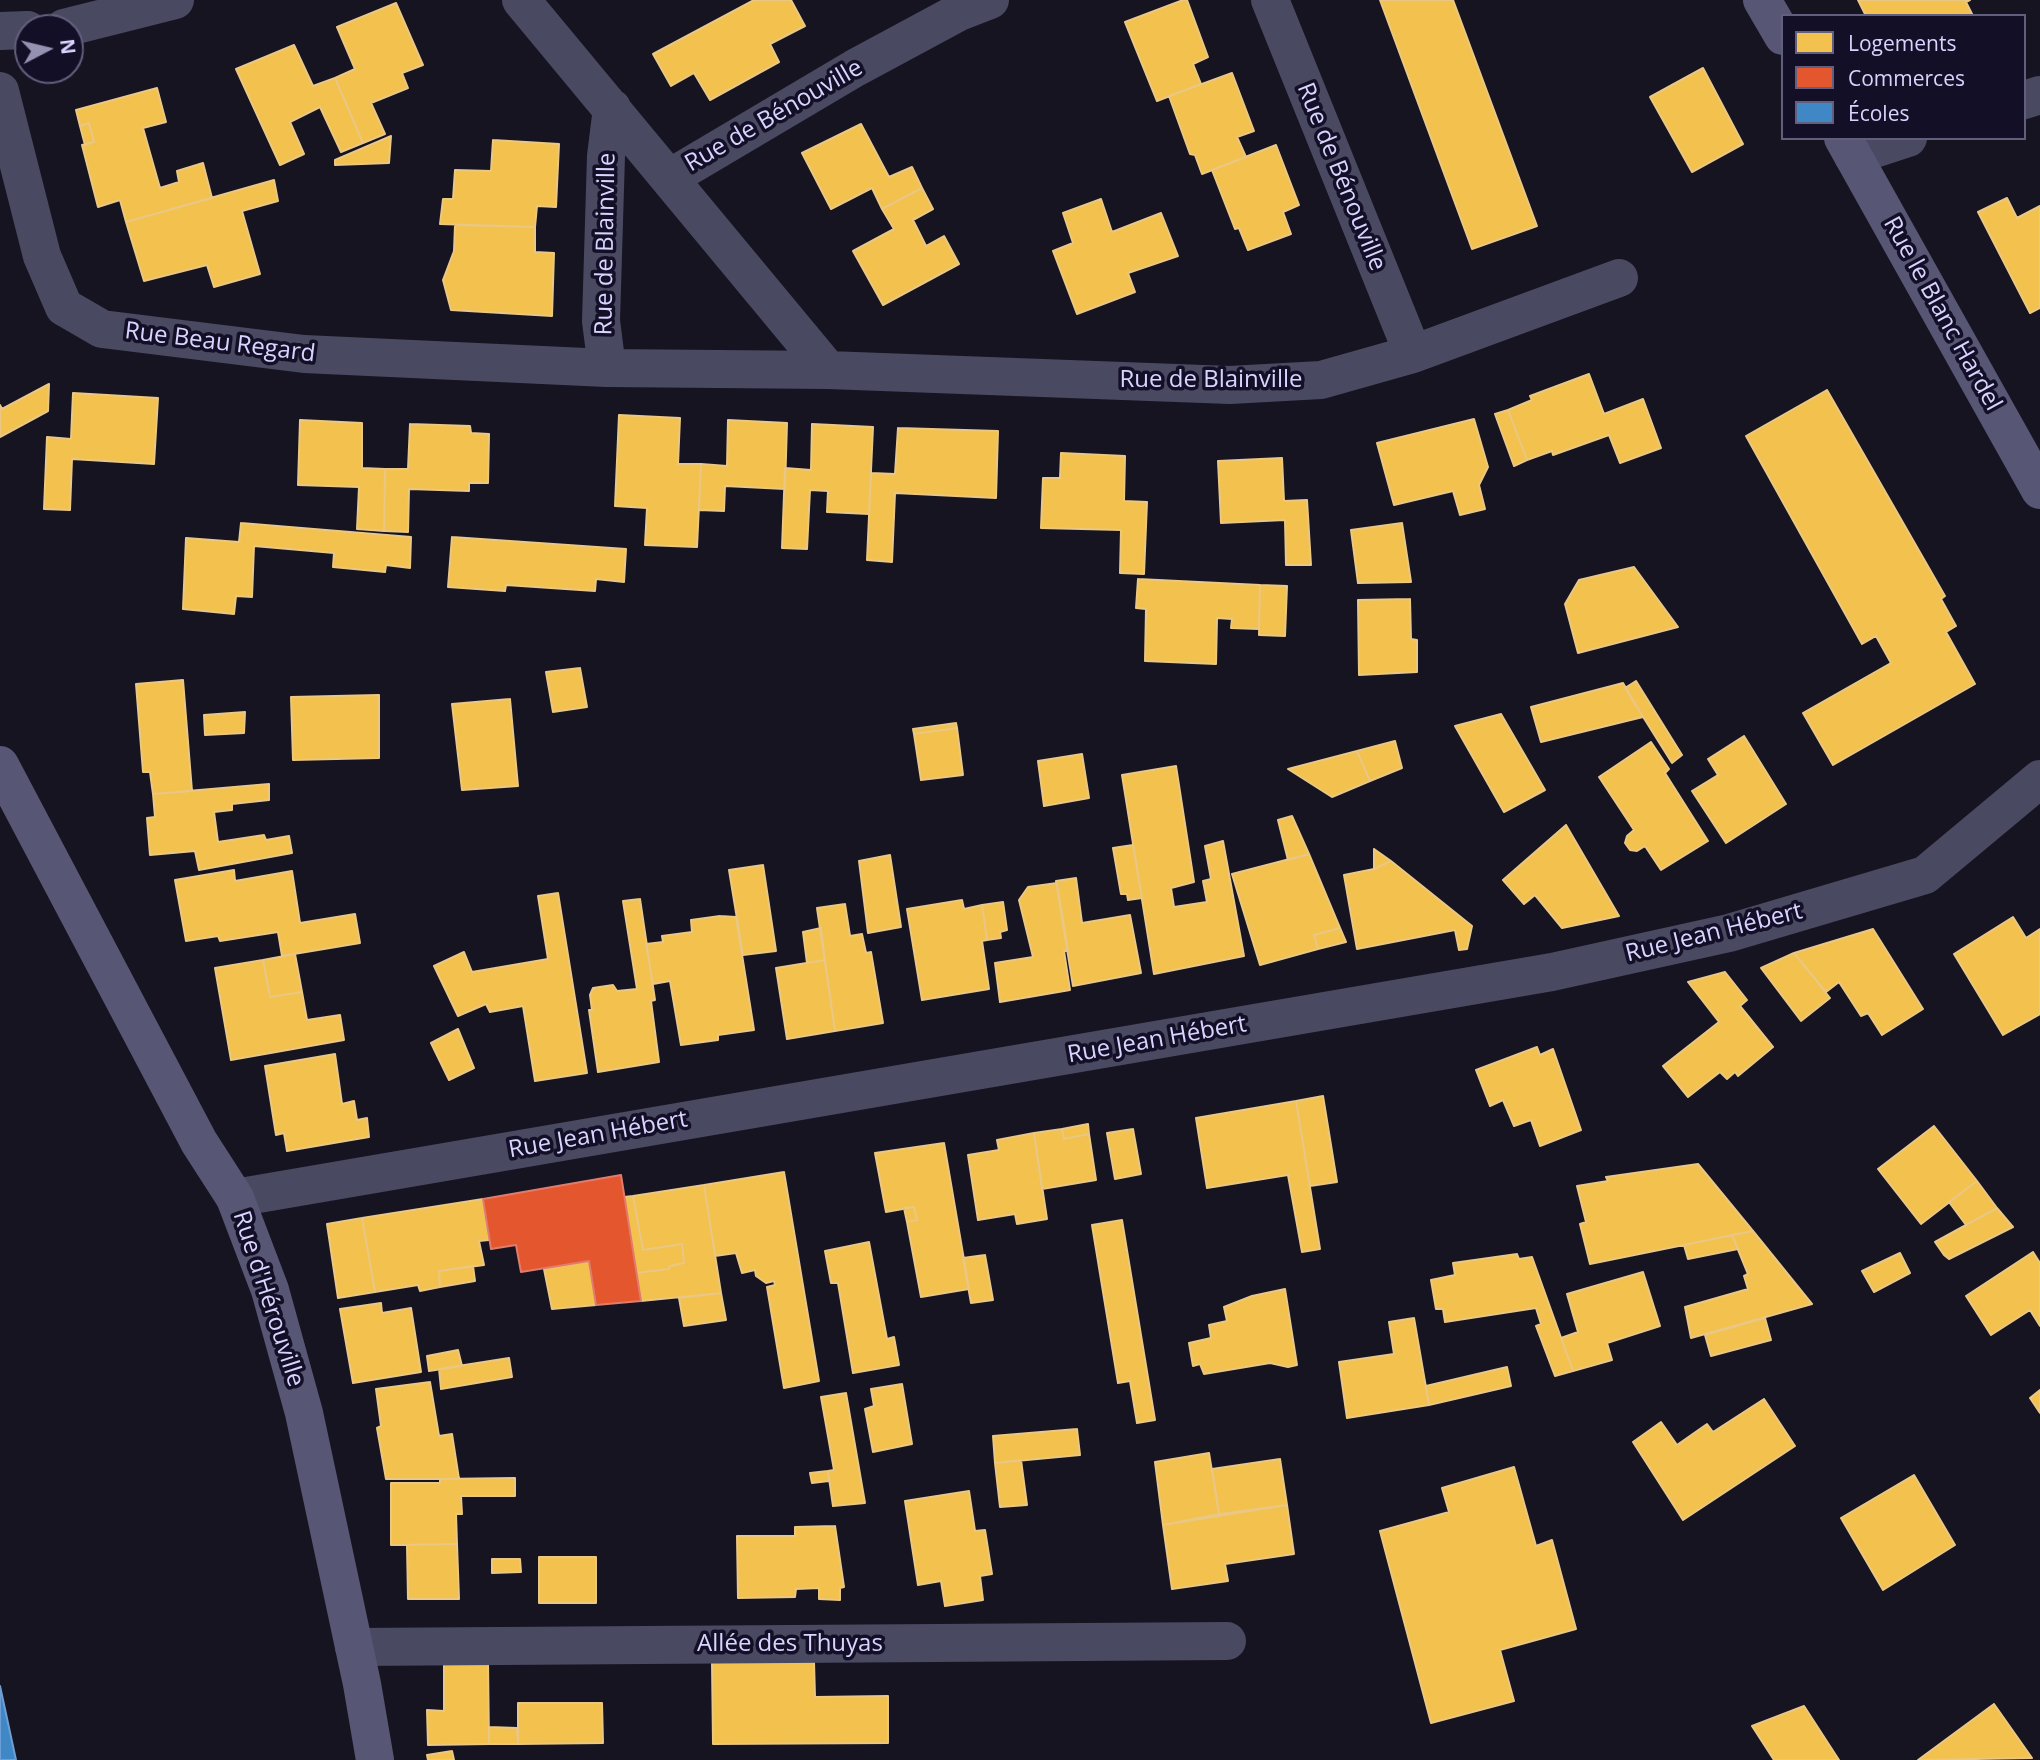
<!DOCTYPE html>
<html>
<head>
<meta charset="utf-8">
<style>
  body { margin:0 }
  #map { position:relative; width:2040px; height:1760px; overflow:hidden; background:#161421; font-family:"Open Sans",sans-serif }
  canvas { display:block }
  .legend { position:absolute; left:1781px; top:14px; width:245px; height:126px; box-sizing:border-box; background:#130f26; border:2px solid #625e7d; margin:0; padding:9px 12px; list-style:none; font-size:21px; color:#d9d4ff }
  .legend li { display:flex; align-items:center; gap:14px; height:35px }
  .legend b { width:35px; border:2px solid #625e7d }
  .north { position:absolute; left:14px; top:14px; width:70px; height:70px; box-sizing:border-box; background:#130f26; border:2px solid #625e7d; border-radius:50%; rotate:83deg; font-size:19px; font-weight:700; line-height:28px; text-align:center; color:#d9d4ff }
  .north::after { content:''; display:block; margin:auto; width:24px; height:32px; background:#9591b1; clip-path:polygon(50% 0,100% 100%,50% 72%,0 100%) }
</style>
</head>
<body>
<div id="map">
<canvas width="2040" height="1760"></canvas>
<ul class="legend">
<li><b style="height:19px;background:#f2c14e"></b>Logements</li>
<li><b style="height:19px;background:#e4572e"></b>Commerces</li>
<li><b style="height:19px;background:#3f88c5"></b>Écoles</li>
</ul>
<div class="north">N</div>
</div>
<script>
const context = document.querySelector('canvas').getContext('2d');
context.lineJoin = 'round';
function fill(path, color) {
  context.fillStyle = color;
  context.fill(path, 'evenodd');
}
function toPath(rows) {
  const path = new Path2D();
  for (const r of rows) {
    path.moveTo(r[0], r[1]);
    for (let i = 2; i < r.length; i += 2) path.lineTo(r[i], r[i + 1]);
  }
  return path;
}
function trace(path, color, width, dash) {
  context.strokeStyle = color;
  context.lineWidth = width;
  context.lineCap = dash ? 'butt' : 'round';
  context.setLineDash(dash || []);
  context.stroke(path);
}
function label(font, color, halo, rows, align = 'center') {
  context.font = font + ' "Open Sans",sans-serif';
  context.lineWidth = 7;
  context.setLineDash([]);
  context.textBaseline = 'middle';
  context.strokeStyle = halo;
  context.fillStyle = color;
  for (const [text, x, y, turn = 0] of rows) {
    context.save();
    context.translate(x, y);
    context.rotate((+turn || 0) * Math.PI / 180);
    context.textAlign = isNaN(turn) ? turn : align;
    if (halo) context.strokeText(text, 0, 0);
    context.fillText(text, 0, 0);
    context.restore();
  }
}
const homes = toPath([
  [754,0,791,0,805,26,770,44,779,62,710,100,694,73,671,86,653,54,754,0],
  [1183,0,1187,0,1208,57,1193,64,1201,84,1157,101,1125,22,1183,0],
  [1380,0,1453,0,1537,226,1472,249,1380,0],
  [1858,0,1970,0,1966,2,1973,16,1866,16,1858,0],
  [396,3,423,65,402,73,408,88,371,103,385,134,363,143,335,78,355,69,337,27,396,3],
  [294,45,313,86,335,78,363,143,341,152,320,107,290,122,304,154,280,165,236,69,294,45],
  [1703,68,1743,144,1692,172,1650,97,1703,68],
  [1232,73,1254,131,1237,137,1246,157,1202,174,1195,155,1190,154,1169,96,1232,73],
  [157,88,166,122,143,128,160,188,179,182,177,171,203,163,212,198,126,222,120,200,98,207,82,145,94,142,89,123,80,126,76,110,157,88],
  [89,123,94,142,85,145,80,126,89,123],
  [861,124,889,177,912,167,922,188,882,209,872,188,831,209,802,153,861,124],
  [391,136,389,163,335,165,335,160,391,136],
  [493,140,559,144,556,207,537,206,535,227,440,224,443,199,453,199,455,170,491,171,493,140],
  [1276,145,1299,205,1283,212,1291,234,1248,250,1239,228,1235,229,1212,170,1276,145],
  [274,180,278,201,242,211,260,274,214,287,207,265,144,281,126,222,274,180],
  [922,188,933,209,913,220,926,246,944,236,959,264,883,305,853,251,894,229,882,209,922,188],
  [2007,198,2017,218,2040,206,2040,308,2030,313,1978,212,2007,198],
  [1101,199,1112,232,1161,213,1178,256,1128,273,1135,292,1077,314,1053,251,1073,243,1063,213,1101,199],
  [455,225,535,227,535,252,554,253,552,316,451,310,443,280,454,251,455,225],
  [1589,374,1604,414,1643,399,1661,448,1620,463,1609,435,1553,455,1552,451,1527,460,1508,410,1532,400,1530,396,1589,374],
  [49,384,48,411,0,437,0,405,2,409,49,384],
  [1827,390,1945,596,1941,599,1956,626,1946,632,1975,684,1833,765,1803,713,1891,663,1876,636,1862,644,1746,436,1827,390],
  [73,393,158,398,154,464,72,459,70,510,44,509,47,437,71,439,73,393],
  [1508,410,1527,460,1514,466,1495,414,1508,410],
  [619,415,680,418,678,464,701,464,697,547,645,545,647,508,615,506,619,415],
  [1474,419,1488,467,1479,485,1485,509,1460,515,1453,491,1394,505,1377,443,1474,419],
  [300,420,362,423,362,468,385,469,384,531,357,529,359,487,298,485,300,420],
  [728,420,787,423,785,489,725,486,724,511,699,510,701,464,727,466,728,420],
  [410,424,470,426,471,433,489,434,488,483,469,483,469,491,409,489,408,532,384,531,385,469,408,469,410,424],
  [812,424,873,427,869,514,827,512,828,491,810,490,807,549,782,548,785,468,811,470,812,424],
  [898,428,998,431,996,498,895,493,892,562,867,560,871,473,895,474,898,428],
  [1061,453,1125,456,1124,501,1147,502,1144,574,1120,573,1121,530,1041,528,1043,478,1060,478,1061,453],
  [1282,458,1284,501,1307,500,1311,565,1286,565,1285,520,1221,523,1218,461,1282,458],
  [241,523,411,537,410,568,386,565,385,572,333,567,334,553,254,546,252,597,236,596,234,614,183,609,186,538,239,542,241,523],
  [1402,523,1411,582,1358,583,1351,530,1402,523],
  [452,537,626,549,624,582,596,579,595,591,506,585,505,591,448,587,452,537],
  [1634,567,1678,627,1578,653,1565,604,1579,580,1634,567],
  [1138,579,1260,585,1259,629,1231,628,1232,619,1217,618,1216,664,1145,661,1146,609,1136,608,1138,579],
  [1260,585,1287,586,1285,636,1259,635,1260,585],
  [1410,599,1411,639,1417,640,1417,672,1359,675,1358,600,1410,599],
  [580,668,587,707,553,712,546,672,580,668],
  [183,680,192,791,153,794,150,772,143,772,136,684,183,680],
  [1636,681,1682,755,1672,763,1625,688,1636,681],
  [1623,683,1643,717,1541,742,1531,707,1623,683],
  [379,695,379,758,293,760,291,697,379,695],
  [510,699,518,786,462,790,452,704,510,699],
  [245,712,244,733,205,735,204,715,245,712],
  [1501,714,1545,790,1504,812,1455,726,1501,714],
  [956,723,957,728,914,734,913,729,956,723],
  [957,728,963,775,921,780,914,734,957,728],
  [1744,736,1786,804,1726,843,1692,791,1718,775,1708,759,1744,736],
  [1395,741,1402,768,1370,781,1357,751,1395,741],
  [1651,742,1669,769,1665,773,1708,841,1661,870,1645,846,1637,851,1630,850,1625,843,1627,836,1634,830,1599,777,1651,742],
  [1357,751,1370,781,1332,797,1288,769,1357,751],
  [1082,754,1089,798,1044,806,1038,761,1082,754],
  [1176,766,1194,882,1171,888,1174,907,1207,902,1203,881,1211,879,1205,846,1223,841,1244,956,1154,974,1122,775,1176,766],
  [269,784,269,800,232,804,232,810,214,812,218,842,264,835,266,840,289,836,292,853,199,870,195,851,150,855,147,818,155,817,153,794,269,784],
  [1292,816,1309,854,1288,860,1278,820,1292,816],
  [1566,825,1591,868,1619,916,1562,928,1535,895,1524,904,1503,880,1566,825],
  [1133,845,1142,898,1128,900,1127,894,1121,894,1113,848,1133,845],
  [1374,849,1391,861,1374,869,1374,849],
  [1309,854,1340,928,1314,935,1318,949,1260,965,1232,874,1309,854],
  [890,855,901,927,868,933,859,861,890,855],
  [1391,861,1472,926,1467,949,1459,950,1455,930,1357,949,1344,875,1374,869,1391,861],
  [763,865,776,951,743,955,729,870,763,865],
  [234,870,235,881,292,871,300,923,355,914,360,943,282,956,278,932,220,941,218,936,186,941,175,880,234,870],
  [1076,878,1082,923,1130,915,1141,973,1073,986,1056,881,1076,878],
  [1057,883,1068,951,1064,951,1070,990,1000,1002,995,963,1033,957,1019,900,1028,887,1057,883],
  [558,893,587,1073,535,1081,523,1006,490,1012,486,1004,458,1016,434,966,464,952,472,972,548,959,538,896,558,893],
  [640,899,655,1000,651,1001,659,1062,598,1072,589,1010,592,1010,590,995,593,988,613,985,617,991,637,989,623,901,640,899],
  [962,900,964,909,982,905,987,940,982,941,989,989,922,1000,907,909,962,900],
  [1003,902,1007,930,1000,932,1001,938,987,940,982,905,1003,902],
  [845,904,850,936,862,934,866,953,871,952,883,1023,835,1031,817,908,845,904],
  [720,916,736,917,754,1030,718,1035,718,1040,681,1045,670,981,653,984,646,944,663,942,662,936,692,932,691,920,720,916],
  [2013,917,2026,938,2040,929,2040,1014,2003,1035,1954,954,2013,917],
  [821,928,825,960,807,963,803,932,821,928],
  [1340,928,1346,942,1318,949,1314,935,1340,928],
  [1873,929,1923,1009,1882,1035,1868,1013,1861,1016,1839,982,1826,992,1794,953,1873,929],
  [1794,953,1830,998,1801,1021,1761,968,1794,953],
  [295,954,302,992,270,997,263,960,295,954],
  [263,960,270,997,302,992,307,1020,340,1015,344,1040,231,1060,215,968,263,960],
  [825,960,835,1031,787,1039,776,968,825,960],
  [1725,972,1747,1000,1740,1006,1773,1047,1738,1076,1735,1072,1727,1079,1720,1072,1688,1097,1663,1066,1719,1022,1688,982,1725,972],
  [458,1029,474,1068,449,1080,431,1043,458,1029],
  [1537,1047,1540,1055,1553,1049,1581,1130,1540,1146,1531,1120,1514,1126,1503,1100,1490,1106,1476,1070,1537,1047],
  [335,1054,342,1104,354,1101,357,1120,367,1118,369,1137,287,1151,284,1133,276,1135,265,1066,335,1054],
  [1323,1096,1337,1182,1310,1186,1296,1101,1323,1096],
  [1296,1101,1320,1249,1302,1252,1288,1175,1207,1188,1196,1118,1296,1101],
  [1088,1124,1089,1134,1064,1139,1062,1129,1088,1124],
  [1934,1126,1977,1181,1921,1224,1878,1169,1934,1126],
  [1062,1129,1064,1139,1089,1134,1096,1180,1042,1189,1034,1133,1062,1129],
  [1133,1129,1141,1174,1115,1179,1107,1133,1133,1129],
  [1034,1133,1047,1219,1017,1224,1015,1214,978,1220,968,1155,999,1150,997,1140,1034,1133],
  [944,1143,969,1289,921,1297,907,1222,917,1220,914,1207,886,1212,875,1153,944,1143],
  [1698,1164,1753,1231,1590,1264,1580,1224,1586,1222,1577,1186,1608,1181,1606,1177,1698,1164],
  [784,1172,819,1381,784,1388,767,1287,775,1285,774,1281,766,1283,756,1276,755,1270,742,1273,736,1253,715,1256,704,1185,784,1172],
  [1977,1181,1997,1208,1966,1225,1949,1202,1977,1181],
  [704,1185,721,1293,641,1301,636,1273,669,1269,670,1266,684,1263,682,1244,643,1250,633,1196,704,1185],
  [633,1196,643,1250,682,1244,684,1263,670,1266,669,1269,636,1273,624,1197,633,1196],
  [483,1199,489,1240,479,1241,484,1265,439,1271,440,1287,420,1291,418,1285,375,1292,362,1218,483,1199],
  [914,1207,917,1220,907,1222,904,1208,914,1207],
  [1997,1208,2013,1227,1949,1259,1944,1255,1935,1242,1997,1208],
  [362,1218,375,1292,338,1298,327,1224,362,1218],
  [1122,1220,1155,1420,1137,1423,1130,1381,1118,1383,1092,1225,1122,1220],
  [1753,1231,1812,1304,1691,1338,1685,1307,1748,1289,1744,1276,1748,1274,1732,1235,1753,1231],
  [1732,1235,1738,1249,1688,1259,1684,1245,1732,1235],
  [869,1242,887,1339,894,1337,899,1365,853,1373,838,1283,831,1283,825,1251,869,1242],
  [2033,1252,2040,1263,2040,1326,2030,1310,1991,1335,1966,1296,2033,1252],
  [1900,1253,1910,1273,1874,1292,1862,1271,1900,1253],
  [1517,1254,1519,1259,1532,1257,1573,1371,1555,1376,1536,1326,1541,1324,1536,1308,1445,1322,1443,1309,1436,1309,1431,1280,1455,1275,1453,1263,1517,1254],
  [985,1255,993,1300,971,1303,963,1258,985,1255],
  [589,1261,596,1305,552,1309,544,1269,589,1261],
  [473,1266,475,1281,440,1287,439,1271,473,1266],
  [1643,1272,1660,1326,1607,1343,1612,1360,1573,1371,1561,1338,1578,1332,1567,1294,1643,1272],
  [1285,1289,1297,1365,1288,1367,1270,1363,1204,1374,1200,1364,1193,1366,1189,1343,1211,1338,1209,1325,1227,1321,1224,1307,1252,1296,1285,1289],
  [721,1293,726,1320,684,1326,679,1298,721,1293],
  [381,1303,382,1313,411,1308,421,1372,353,1383,340,1309,381,1303],
  [1414,1318,1429,1405,1347,1418,1339,1362,1394,1354,1389,1322,1414,1318],
  [1765,1318,1771,1340,1711,1356,1705,1335,1765,1318],
  [458,1350,462,1366,429,1371,427,1356,458,1350],
  [509,1358,512,1377,441,1389,439,1369,509,1358],
  [1507,1367,1511,1386,1429,1405,1426,1386,1507,1367],
  [430,1382,439,1436,452,1434,459,1479,386,1479,377,1428,381,1426,376,1389,430,1382],
  [902,1384,912,1444,873,1452,865,1409,874,1406,871,1389,902,1384],
  [2040,1390,2040,1413,2030,1398,2040,1390],
  [846,1393,865,1503,833,1506,828,1471,834,1470,821,1397,846,1393],
  [1764,1399,1795,1446,1683,1520,1633,1442,1661,1422,1677,1445,1707,1424,1713,1432,1764,1399],
  [1077,1429,1080,1455,995,1463,993,1436,1077,1429],
  [1209,1453,1219,1514,1163,1525,1155,1462,1209,1453],
  [1280,1459,1287,1505,1219,1514,1212,1469,1280,1459],
  [1021,1460,1027,1505,1000,1507,995,1463,1021,1460],
  [1514,1467,1536,1546,1552,1540,1576,1629,1500,1650,1514,1701,1431,1723,1380,1531,1449,1512,1442,1488,1514,1467],
  [828,1471,829,1481,812,1483,810,1473,828,1471],
  [1914,1475,1955,1545,1883,1590,1841,1518,1914,1475],
  [515,1478,515,1496,461,1496,462,1514,456,1514,457,1544,391,1545,391,1483,440,1483,440,1479,515,1478],
  [969,1491,975,1531,985,1530,992,1574,980,1576,983,1600,945,1606,941,1581,918,1585,905,1501,969,1491],
  [1287,1505,1294,1554,1225,1564,1228,1581,1172,1589,1163,1525,1287,1505],
  [835,1526,844,1587,840,1588,840,1600,819,1599,819,1588,796,1589,795,1597,738,1598,737,1536,795,1536,795,1527,835,1526],
  [457,1544,459,1599,408,1599,407,1545,457,1544],
  [539,1557,596,1557,596,1603,539,1603,539,1557],
  [492,1559,520,1559,521,1572,492,1573,492,1559],
  [444,1662,488,1662,489,1744,428,1745,427,1710,444,1711,444,1662],
  [712,1662,814,1662,815,1697,888,1696,888,1743,713,1744,712,1662],
  [518,1703,602,1703,603,1743,518,1744,518,1703],
  [1994,1704,2032,1758,1918,1760,1994,1704],
  [1804,1706,1839,1760,1774,1760,1752,1726,1804,1706],
  [489,1727,517,1728,518,1744,489,1744,489,1727],
  [452,1751,454,1760,428,1760,427,1755,452,1751]
]);
const shops = toPath([
  [621,1175,641,1301,596,1305,589,1261,521,1272,516,1245,491,1249,483,1199,621,1175]
]);
const schools = toPath([
  [0,1686,16,1760,0,1760,0,1686]
]);
const street = toPath([
  [521,0,828,370,1230,385,1321,380,1413,354,1619,278],
  [1270,0,1413,354],
  [64,28,175,0],
  [0,31,28,30],
  [0,91,42,256,64,307,102,329,304,354,607,368],
  [2024,100,2040,95],
  [612,108,606,156,601,321,607,368,828,370],
  [1853,156,1908,138],
  [671,177,855,68,959,12,990,0],
  [235,1198,1552,972,1729,933,1925,875,2040,779],
  [354,1647,1227,1641]
]);
const secondary = toPath([
  [1762,0,1783,36],
  [1843,138,2040,490],
  [0,765,199,1142,235,1198,270,1290,304,1413,362,1684,375,1760]
]);
const streetNames = [
  ["Rue de Bénouville",774,116,-30],
  ["Rue de Bénouville",1341,177,68],
  ["Rue de Blainville",606,244,-89],
  ["Rue le Blanc Hardel",1942,314,61],
  ["Rue Beau Regard",220,343,7],
  ["Rue de Blainville",1211,380],
  ["Rue Jean Hébert",1714,933,-14],
  ["Rue Jean Hébert",1157,1040,-10],
  ["Rue Jean Hébert",598,1135,-10],
  ["Rue d'Hérouville",268,1299,72],
  ["Allée des Thuyas",790,1644]
];
fill(homes, '#f2c14e');
trace(homes, '#eac783', 2);
fill(shops, '#e4572e');
trace(shops, '#e17c6d', 2);
fill(schools, '#3f88c5');
trace(schools, '#6d9fd6', 2);
trace(street, '#4a4962', 38);
trace(secondary, '#575674', 38);
label('24px', '#d9d4ff', '#130f26', streetNames);
</script>
</body>
</html>
